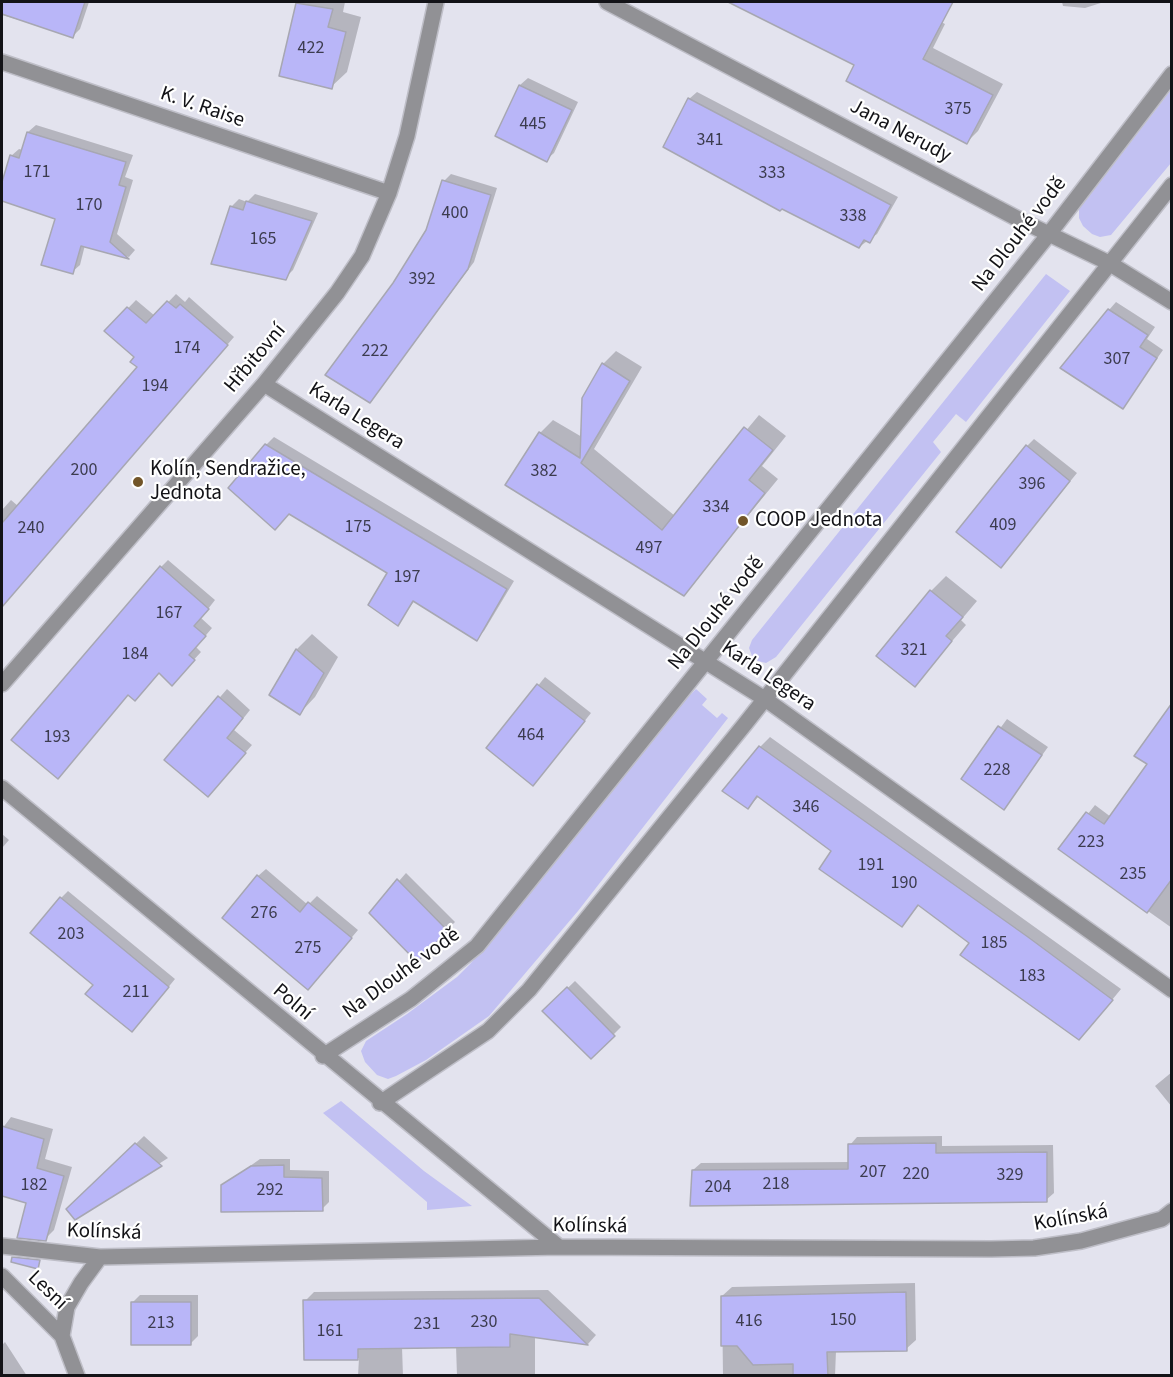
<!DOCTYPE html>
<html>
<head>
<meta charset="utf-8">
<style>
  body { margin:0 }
  #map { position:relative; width:1173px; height:1377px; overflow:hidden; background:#e3e3ee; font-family:"Source Sans 3",sans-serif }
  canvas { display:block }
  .frame { position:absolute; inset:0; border:3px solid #131317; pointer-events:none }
</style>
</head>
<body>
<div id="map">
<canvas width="1173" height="1377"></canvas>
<div class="frame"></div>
</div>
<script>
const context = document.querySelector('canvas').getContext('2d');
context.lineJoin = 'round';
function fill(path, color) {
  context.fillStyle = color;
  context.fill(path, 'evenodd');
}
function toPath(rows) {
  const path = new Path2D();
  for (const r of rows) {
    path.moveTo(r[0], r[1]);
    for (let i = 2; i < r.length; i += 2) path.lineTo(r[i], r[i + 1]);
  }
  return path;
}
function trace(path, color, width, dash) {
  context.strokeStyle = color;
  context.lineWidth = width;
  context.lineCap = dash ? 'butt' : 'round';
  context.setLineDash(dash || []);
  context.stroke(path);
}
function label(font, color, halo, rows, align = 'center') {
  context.font = font + ' "Source Sans 3",sans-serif';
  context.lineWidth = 4.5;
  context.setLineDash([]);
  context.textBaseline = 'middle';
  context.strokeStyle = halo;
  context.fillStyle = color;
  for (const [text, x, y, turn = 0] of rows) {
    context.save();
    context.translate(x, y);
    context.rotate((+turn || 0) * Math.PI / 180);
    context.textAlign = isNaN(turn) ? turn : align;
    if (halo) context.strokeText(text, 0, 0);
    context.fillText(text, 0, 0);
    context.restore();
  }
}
const green = toPath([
  [1171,90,1171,163,1111,235,1100,237,1092,234,1083,226,1079,218,1079,209],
  [1046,274,1070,291,966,422,956,414,933,442,941,452,776,657,766,663,758,661,752,656,749,648,752,640],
  [696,689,707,699,702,705,717,718,722,713,728,718,578,911,489,1016,426,1060,396,1076,388,1079,377,1075,365,1062,361,1051,366,1041,407,1014,457,977,471,963,673,712],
  [341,1101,424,1171,472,1206,427,1210,427,1202,323,1113]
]);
const shadow = toPath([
  [2,2,89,2,80,29,73,36,2,15],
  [299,2,345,2,343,12,361,17,347,72,331,87,297,3],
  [776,2,902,2,945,24,933,48,1003,84,978,131,967,142,856,65,767,19],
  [1062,2,1104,2,1085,8,1063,6],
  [528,78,578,102,554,153,546,160,497,136,520,85],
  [697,92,898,197,877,234,859,247,689,99],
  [36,125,133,155,125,177,133,180,117,234,135,250,129,257,85,245,80,265,72,272,57,218,2,199,2,188,11,156,19,149,23,150,28,132],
  [451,174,497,188,474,262,370,401,394,284,428,231,444,181],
  [255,194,318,213,293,270,285,278,231,207,239,199,247,202],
  [176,294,185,302,189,297,234,337,2,606,2,510,11,500,18,506,139,367,136,356,106,331,136,300,155,316],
  [1116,302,1155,327,1147,339,1163,350,1123,407,1109,310],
  [616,351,642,367,594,449,675,516,759,415,786,436,762,466,778,479,684,594,540,433,553,420,582,437,603,364],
  [274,437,514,581,484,631,476,639,415,600,398,624,389,573,266,445],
  [1034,439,1077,473,1001,566,1027,446],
  [168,560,215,600,201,618,212,628,196,647,201,652,179,676,160,671,128,693,161,567],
  [946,576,977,601,961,620,966,625,914,685,931,591],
  [312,634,338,657,315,697,300,713,271,695,297,649],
  [545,677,591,713,541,776,488,748],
  [227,689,250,710,234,730,252,745,215,787,166,760],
  [1007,719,1048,747,1004,808,963,779],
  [770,737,1121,989,1089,1028,919,905,902,926,833,851,759,796,748,808,760,747],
  [1149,763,1172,834,1172,928,1060,849,1095,805,1111,817],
  [2,834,9,840,2,848],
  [266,869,308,905,317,896,358,930,315,981,258,876],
  [406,873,455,922,417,960,371,913],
  [68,891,175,979,139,1023,95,985,61,898],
  [575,981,621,1027,591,1057,544,1011],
  [1172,1072,1172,1107,1155,1086],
  [11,1117,53,1129,45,1159,72,1167,54,1230,45,1239,27,1202,2,1195,2,1129],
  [144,1136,168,1158,75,1218,68,1209],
  [942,1136,942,1146,1053,1145,1054,1193,1046,1200,693,1170,701,1163,850,1162,850,1145,857,1137],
  [260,1159,290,1159,290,1170,329,1171,329,1202,322,1209,222,1186],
  [915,1283,916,1340,906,1349,836,1351,835,1376,723,1376,722,1296,732,1287],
  [548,1290,596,1335,588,1344,535,1336,535,1376,457,1376,456,1346,402,1347,403,1376,358,1376,359,1358,306,1359,305,1301,314,1292],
  [140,1295,198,1295,198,1336,191,1343,132,1303],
  [5,1342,27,1376,2,1376,2,1345]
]);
const building = toPath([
  [2,2,85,2,73,38,2,14,2,2],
  [728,2,953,2,923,59,993,95,967,144,846,81,854,65,728,2],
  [296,3,333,9,328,27,346,32,332,89,279,76,296,3],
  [519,85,572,110,547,162,495,136,519,85],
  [688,98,891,205,870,243,864,240,859,248,782,209,780,211,663,147,688,98],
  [27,132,126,162,119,185,126,187,110,242,129,259,81,246,73,274,41,265,55,219,2,201,2,182,10,155,19,158,27,132],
  [442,180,491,195,468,269,370,403,325,375,393,283,426,230,442,180],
  [246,201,312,221,286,280,211,264,230,206,243,210,246,201],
  [167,301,176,308,180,304,228,345,2,607,2,523,137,367,130,362,134,357,104,331,127,307,146,323,167,301],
  [1108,309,1148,335,1140,347,1157,358,1123,409,1060,368,1108,309],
  [602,363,630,381,581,463,662,530,744,427,773,450,749,480,765,493,684,596,505,485,539,432,580,458,582,398,602,363],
  [265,444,507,589,477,641,413,601,398,626,368,605,387,573,289,514,275,530,228,488,265,444],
  [1026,445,1070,481,1001,568,956,532,1026,445],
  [160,566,209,609,194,626,206,636,189,655,195,660,172,686,159,673,135,701,128,695,58,779,11,740,160,566],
  [930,590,963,617,946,636,952,641,915,687,876,656,930,590],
  [296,649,324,673,300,715,269,695,296,649],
  [537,684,585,721,533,786,486,748,537,684],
  [218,696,243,718,227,738,246,753,208,797,164,760,218,696],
  [1172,703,1172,879,1147,913,1058,849,1086,812,1104,824,1147,764,1134,756,1172,703],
  [998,726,1042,755,1004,810,961,779,998,726],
  [759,746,1028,937,1113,1000,1079,1040,960,955,969,943,918,905,902,927,819,869,831,851,757,796,748,809,722,791,759,746],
  [257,875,300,912,308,902,352,938,308,990,222,918,257,875],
  [397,879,448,931,417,962,369,913,397,879],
  [60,897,169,987,132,1032,85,994,93,985,30,933,60,897],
  [567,987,615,1036,591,1059,542,1011,567,987],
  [2,1126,44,1139,37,1168,64,1176,46,1241,17,1238,26,1203,2,1196,2,1126],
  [135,1143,162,1166,75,1220,66,1209,135,1143],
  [936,1143,936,1153,1047,1152,1047,1202,690,1206,692,1170,848,1169,848,1144,936,1143],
  [284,1165,284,1177,322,1178,323,1211,221,1212,221,1185,251,1166,284,1165],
  [12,1257,40,1260,38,1269,11,1262,12,1257],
  [906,1292,907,1351,827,1352,828,1376,793,1376,793,1364,753,1365,737,1346,721,1346,721,1296,906,1292],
  [539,1298,588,1345,510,1334,510,1347,358,1349,358,1360,304,1360,303,1300,539,1298],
  [131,1302,191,1302,191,1345,131,1345,131,1302]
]);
const minor = toPath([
  [607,2,1022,221,1109,263,1172,302],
  [2,62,389,193],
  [264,384,765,699,1172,990],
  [2,684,264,384,337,293,362,256,389,193,407,136,436,2],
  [2,788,559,1247],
  [323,1056,411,999,477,946,1049,234,1172,74],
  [380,1103,488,1031,529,990,745,724,1172,185],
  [2,1246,100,1257,559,1247,991,1249,1034,1248,1081,1241,1162,1219,1172,1211],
  [2,1276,62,1336],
  [77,1376,62,1336,67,1307,81,1283,100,1257]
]);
const markers = [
  [138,482,6,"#725529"],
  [743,521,6,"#725529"]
];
const numberNames = [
  ["422",311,49],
  ["375",958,110],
  ["445",533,125],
  ["341",710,141],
  ["171",37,173],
  ["333",772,174],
  ["170",89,206],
  ["400",455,214],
  ["338",853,217],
  ["165",263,240],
  ["392",422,280],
  ["174",187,349],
  ["222",375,352],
  ["307",1117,360],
  ["194",155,387],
  ["200",84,471],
  ["382",544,472],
  ["396",1032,485],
  ["334",716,508],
  ["409",1003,526],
  ["175",358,528],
  ["240",31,529],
  ["497",649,549],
  ["197",407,578],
  ["167",169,614],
  ["321",914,651],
  ["184",135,655],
  ["464",531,736],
  ["193",57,738],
  ["228",997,771],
  ["346",806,808],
  ["223",1091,843],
  ["191",871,866],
  ["235",1133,875],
  ["190",904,884],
  ["276",264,914],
  ["203",71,935],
  ["185",994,944],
  ["275",308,949],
  ["183",1032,977],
  ["211",136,993],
  ["207",873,1173],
  ["220",916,1175],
  ["329",1010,1176],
  ["218",776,1185],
  ["182",34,1186],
  ["204",718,1188],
  ["292",270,1191],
  ["150",843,1321],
  ["416",749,1322],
  ["230",484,1323],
  ["213",161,1324],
  ["231",427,1325],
  ["161",330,1332]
];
const streetNames = [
  ["K. V. Raise",202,108,19],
  ["Jana Nerudy",900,132,28],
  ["Na Dlouhé vodě",1020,235,-52],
  ["Hřbitovní",256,359,-50],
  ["Karla Legera",356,417,32],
  ["Na Dlouhé vodě",717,614,-51],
  ["Karla Legera",768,677,34],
  ["Na Dlouhé vodě",402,974,-36],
  ["Polní",292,1003,40],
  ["Kolínská",1071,1219,-10],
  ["Kolínská",590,1227,1],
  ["Kolínská",104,1233,2],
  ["Lesní",47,1291,44]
];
const poiNames = [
  ["Kolín, Sendražice,",150,470],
  ["Jednota",150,494],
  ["COOP Jednota",755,521]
];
fill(green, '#c2c1f2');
fill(shadow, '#0003');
fill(building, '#b9b6f8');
trace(building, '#a7a7b2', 1.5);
trace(minor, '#bebec7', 18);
trace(minor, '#919195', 15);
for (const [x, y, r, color] of markers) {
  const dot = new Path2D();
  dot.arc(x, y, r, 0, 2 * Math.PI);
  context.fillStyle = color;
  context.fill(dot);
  trace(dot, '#fff', 2);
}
label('18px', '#3c3c4f', null, numberNames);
label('21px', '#131317', '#fff', streetNames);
label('21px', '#131317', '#fff', poiNames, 'left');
</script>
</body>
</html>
